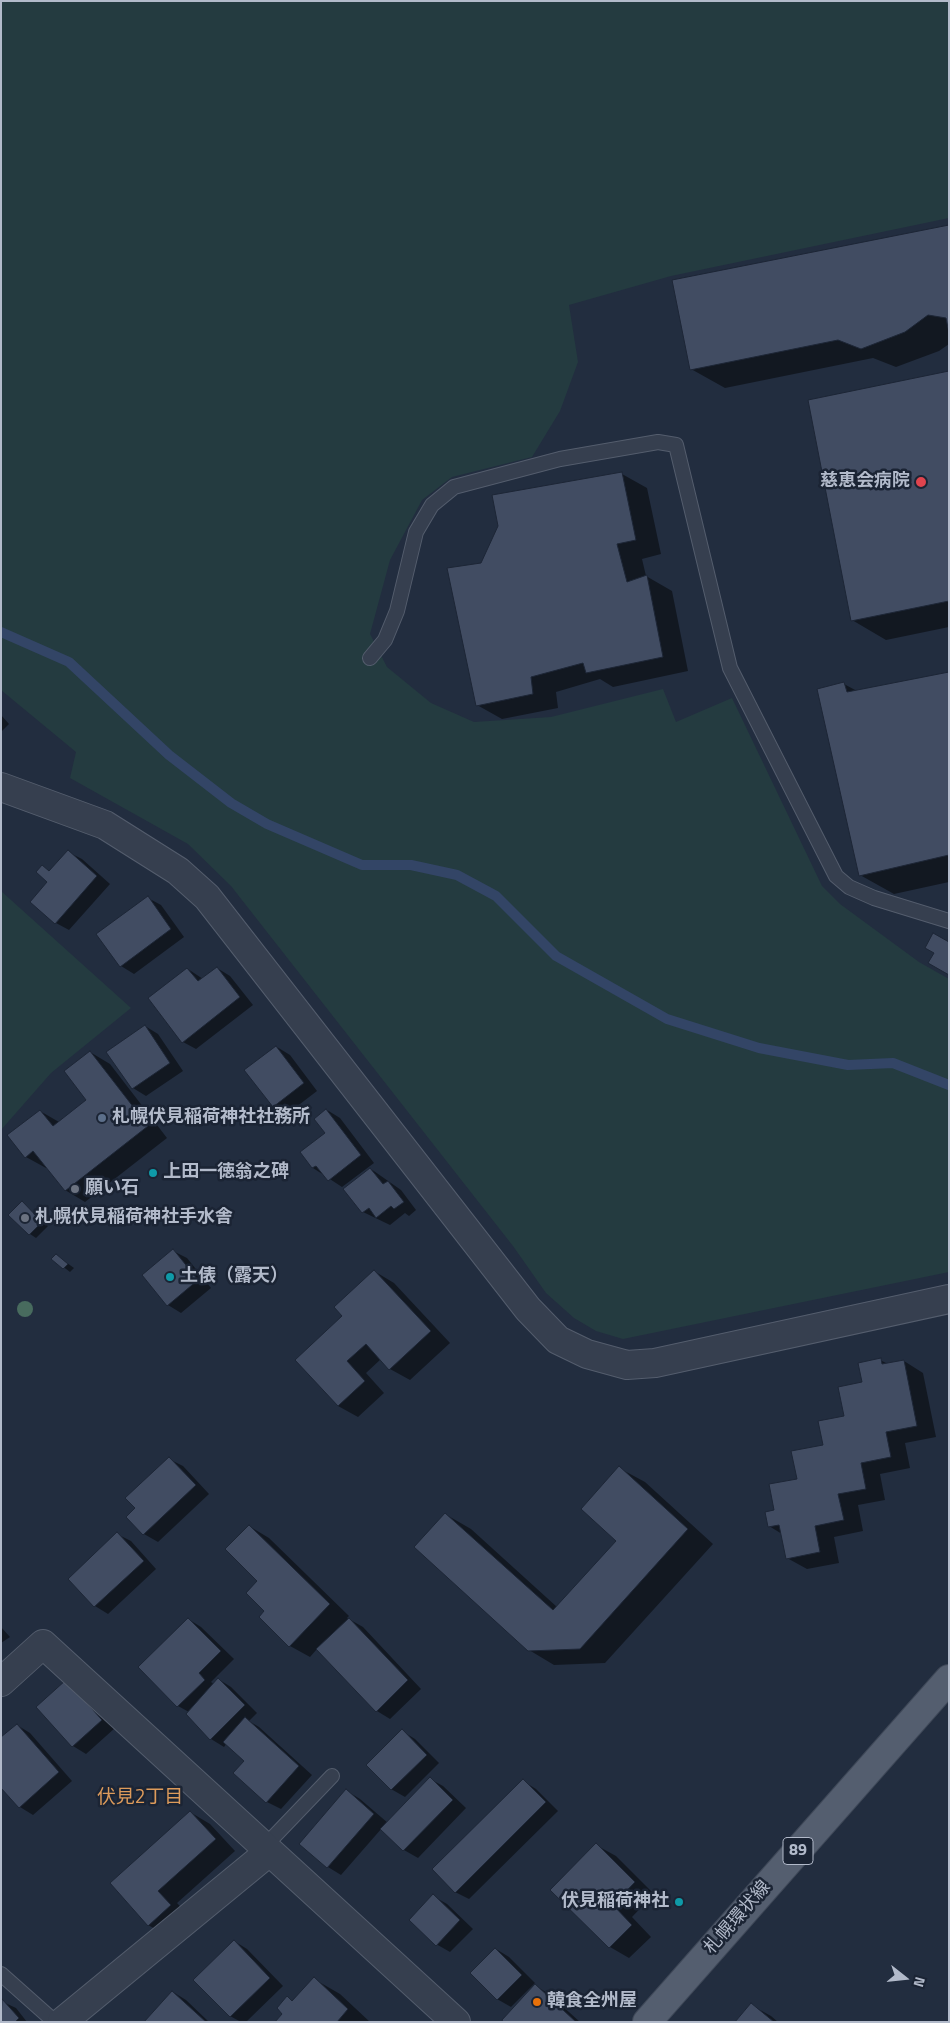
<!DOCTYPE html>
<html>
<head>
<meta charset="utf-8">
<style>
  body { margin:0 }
  #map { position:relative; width:950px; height:2023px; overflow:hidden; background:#222d3f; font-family:"Titillium Web",sans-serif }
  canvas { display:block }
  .frame { position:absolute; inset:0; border:2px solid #b2baca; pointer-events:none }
  .north { position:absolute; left:880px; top:1953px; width:50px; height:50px; -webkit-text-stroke:4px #1b2434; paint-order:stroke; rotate:106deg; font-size:14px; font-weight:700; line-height:20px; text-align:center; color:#b2baca }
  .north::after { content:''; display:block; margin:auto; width:18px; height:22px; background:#b2baca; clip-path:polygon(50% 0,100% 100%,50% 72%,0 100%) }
</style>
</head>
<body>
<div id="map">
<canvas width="950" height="2023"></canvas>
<div class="frame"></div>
<div class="north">N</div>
</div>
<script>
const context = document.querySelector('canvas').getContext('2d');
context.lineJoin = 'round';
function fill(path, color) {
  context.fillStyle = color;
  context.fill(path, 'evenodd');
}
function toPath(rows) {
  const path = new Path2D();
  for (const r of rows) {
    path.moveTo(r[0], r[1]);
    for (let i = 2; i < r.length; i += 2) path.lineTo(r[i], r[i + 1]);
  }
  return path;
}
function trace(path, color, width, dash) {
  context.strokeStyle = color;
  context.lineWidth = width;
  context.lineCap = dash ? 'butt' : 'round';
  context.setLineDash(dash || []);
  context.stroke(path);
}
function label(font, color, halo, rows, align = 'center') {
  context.font = font + ' "Titillium Web","Noto Sans JP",sans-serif';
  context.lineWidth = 5;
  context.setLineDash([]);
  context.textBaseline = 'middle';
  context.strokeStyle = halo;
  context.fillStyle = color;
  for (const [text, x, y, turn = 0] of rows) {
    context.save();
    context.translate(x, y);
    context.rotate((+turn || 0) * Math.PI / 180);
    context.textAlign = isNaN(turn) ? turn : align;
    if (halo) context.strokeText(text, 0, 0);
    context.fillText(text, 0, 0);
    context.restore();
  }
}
const green = toPath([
  [1,1,949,1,949,218,671,276,569,305,578,362,560,411,532,457,452,477,422,500,390,560,370,634,387,667,431,703,474,722,551,717,663,689,676,722,732,698,822,886,840,904,919,962,949,979,949,1272,623,1339,596,1331,574,1318,546,1293,513,1246,231,886,188,844,70,778,76,752,1,690],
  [1,891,131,1008,51,1073,1,1130]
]);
const shadow = toPath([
  [949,226,949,344,939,351,896,367,873,358,725,388,691,369],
  [949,373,949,627,886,640,852,620],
  [622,474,647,488,661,554,642,559,646,576,672,591,688,671,613,687,600,679,556,692,558,708,502,719,477,705,482,565],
  [949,673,949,882,894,894,860,875,844,684,857,691],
  [1,715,9,724,1,732],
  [68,852,82,859,110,884,69,930,56,923,49,882,42,867,50,871],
  [148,898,161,905,184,937,134,974,121,966],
  [217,968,230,976,253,1005,196,1049,183,1042,188,969,203,979],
  [145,1026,158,1034,183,1071,146,1096,133,1088],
  [277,1047,290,1055,317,1091,287,1114,273,1106],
  [90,1052,110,1064,167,1138,85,1202,65,1190,47,1167,46,1168,26,1157,40,1111,59,1122,88,1100],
  [327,1110,340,1118,374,1163,342,1187,313,1168,327,1134],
  [371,1169,401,1190,416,1210,409,1216,405,1213,390,1225,363,1212,345,1189],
  [22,1203,48,1226,36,1238,30,1234],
  [173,1251,187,1258,211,1288,181,1313,168,1305],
  [56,1255,74,1268,70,1272,53,1259],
  [374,1271,394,1283,450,1343,410,1380,390,1369,381,1359,366,1373,384,1393,358,1417,338,1406,344,1316],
  [880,1360,888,1364,904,1361,923,1373,936,1437,905,1443,910,1468,880,1474,885,1500,858,1505,863,1531,834,1537,839,1563,807,1569,787,1558,782,1534,769,1526,776,1511,845,1417,863,1383],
  [169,1459,183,1466,209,1494,158,1542,144,1534,128,1517,137,1508],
  [619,1468,645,1482,713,1544,605,1663,554,1665,529,1650,445,1514,471,1529,557,1607,618,1541],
  [249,1526,269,1538,349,1616,347,1618,363,1627,421,1689,390,1719,377,1711,317,1649,310,1657,290,1646,266,1611],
  [117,1534,131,1541,156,1569,108,1614,95,1606,69,1579],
  [188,1619,201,1627,234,1659,211,1682,214,1684,218,1679,231,1687,257,1713,249,1721,259,1727,312,1775,281,1809,267,1802,246,1761,227,1743,224,1747,211,1739,189,1712,178,1706],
  [1,1627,10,1637,1,1643],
  [80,1689,115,1728,86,1754,73,1746],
  [17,1725,30,1733,72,1781,33,1815,20,1807],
  [402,1731,415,1739,439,1763,405,1797,391,1789],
  [430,1779,443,1786,466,1808,418,1858,404,1850,382,1828,341,1875,328,1867,301,1844,347,1791,360,1799,388,1823],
  [523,1781,536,1789,558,1811,469,1899,455,1892],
  [190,1812,210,1824,235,1851,177,1903,190,1917,168,1936,148,1925,111,1883],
  [596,1845,616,1856,654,1894,632,1917,651,1937,629,1958,610,1947],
  [433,1896,447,1904,473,1929,450,1952,436,1944],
  [234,1941,247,1949,283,1986,246,2022,241,2022,230,2016],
  [496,1949,509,1957,535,1983,511,2007,497,1999],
  [314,1979,340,1994,370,2022,276,2022,284,2014,287,1998,294,2002],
  [536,1986,549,1994,580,2022,505,2022],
  [173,1992,186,2000,209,2022,146,2022],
  [1,2001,16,2008,27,2022,1,2022],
  [751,2005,771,2016,778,2022,737,2022]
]);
const stream = toPath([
  [1,632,69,662,169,755,231,803,267,824,362,865,411,865,457,875,496,896,556,956,667,1019,759,1048,848,1065,893,1063,949,1085]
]);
const building = toPath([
  [949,225,949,333,946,318,928,315,905,332,861,349,838,340,690,370,672,280,949,225],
  [949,371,949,601,851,621,808,400,949,371],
  [622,472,636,540,617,544,627,582,647,575,663,657,586,673,583,663,531,677,533,694,476,706,447,568,481,563,498,526,492,495,622,472],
  [949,672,949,855,859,876,817,689,844,682,847,692,949,672],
  [68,850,97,876,55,924,30,902,47,882,36,872,42,865,49,871,68,850],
  [148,896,171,929,120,967,96,934,148,896],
  [933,933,949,942,949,975,928,963,934,953,925,948,933,933],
  [217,967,240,997,182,1043,148,998,187,968,198,981,217,967],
  [145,1025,170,1063,132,1089,106,1052,145,1025],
  [276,1046,304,1083,273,1107,244,1070,276,1046],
  [90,1051,148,1126,65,1191,33,1151,25,1158,7,1135,40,1110,53,1126,86,1100,64,1071,90,1051],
  [326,1109,361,1155,328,1181,316,1166,312,1168,300,1152,325,1133,314,1119,326,1109],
  [370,1168,383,1184,388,1181,404,1202,394,1209,391,1206,376,1218,369,1208,362,1213,343,1189,370,1168],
  [22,1201,42,1222,29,1235,8,1215,22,1201],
  [173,1249,198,1280,167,1306,142,1275,173,1249],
  [56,1254,68,1264,63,1269,51,1259,56,1254],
  [374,1270,431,1331,389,1370,366,1344,347,1361,365,1381,338,1406,295,1360,342,1316,334,1307,374,1270],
  [881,1358,882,1364,904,1360,917,1426,886,1432,891,1457,861,1463,866,1489,838,1494,844,1520,815,1526,820,1552,786,1559,779,1525,768,1527,765,1512,774,1510,769,1484,797,1479,791,1451,823,1445,818,1421,844,1416,838,1387,862,1382,858,1363,881,1358],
  [169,1457,196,1485,143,1535,126,1517,135,1508,125,1498,169,1457],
  [619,1466,688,1529,580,1649,528,1651,414,1547,445,1513,553,1610,616,1541,581,1509,619,1466],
  [249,1525,330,1604,289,1647,259,1617,264,1611,246,1593,257,1581,225,1549,249,1525],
  [117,1532,144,1561,94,1607,68,1579,117,1532],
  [188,1618,221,1651,199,1673,205,1680,177,1707,138,1667,188,1618],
  [349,1618,408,1680,376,1712,316,1649,349,1618],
  [218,1678,245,1705,210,1740,186,1714,218,1678],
  [66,1680,102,1720,72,1747,36,1707,66,1680],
  [245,1717,299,1766,266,1803,233,1773,244,1761,223,1742,245,1717],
  [17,1724,59,1772,19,1808,1,1788,1,1737,17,1724],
  [402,1729,427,1755,391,1790,366,1765,402,1729],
  [430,1777,453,1800,403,1851,380,1829,430,1777],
  [523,1779,546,1802,455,1893,432,1869,523,1779],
  [346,1789,374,1814,327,1868,299,1844,346,1789],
  [190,1811,216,1839,158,1891,171,1905,148,1926,110,1883,190,1811],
  [596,1843,635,1882,613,1905,632,1925,609,1948,550,1890,596,1843],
  [433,1894,460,1920,436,1946,409,1920,433,1894],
  [234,1940,270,1978,230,2017,193,1980,234,1940],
  [495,1948,522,1975,497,2000,470,1973,495,1948],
  [314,1977,348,2009,337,2022,275,2022,282,2014,277,2008,287,1996,292,2001,314,1977],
  [535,1984,576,2022,503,2022,502,2020,535,1984],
  [172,1991,206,2022,144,2022,172,1991],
  [2,1999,19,2018,15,2022,1,2022,2,1999],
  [751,2003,774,2022,735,2022,751,2003]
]);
const lane = toPath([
  [370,658,385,640,397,611,416,532,432,505,454,487,560,459,658,442,676,445,730,668,836,876,849,887,874,898,949,921],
  [264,1847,332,1776],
  [1,1974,55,2022]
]);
const street = toPath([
  [1,787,105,825,178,871,207,897,528,1309,558,1340,587,1354,627,1365,655,1363,949,1299],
  [1,1682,43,1644,456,2022],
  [62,2022,269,1852]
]);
const primary = toPath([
  [647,2022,949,1679]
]);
const trees = [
  [25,1309]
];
const markers = [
  [921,482,6,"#e0444e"],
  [102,1118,5,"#5c6f8a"],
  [153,1173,5,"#0f9aa8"],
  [75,1189,5,"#6b7280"],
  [25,1218,5,"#6b7280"],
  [170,1277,5,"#0f9aa8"],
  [679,1902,5,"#0f9aa8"],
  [537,2002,5,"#e8710a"]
];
const shields = [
  [798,1851,30]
];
const shieldNames = [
  ["89",798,1851]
];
const poiNames = [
  ["慈恵会病院",910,482,"right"],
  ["札幌伏見稲荷神社社務所",112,1118],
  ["上田一徳翁之碑",163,1173],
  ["願い石",85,1189],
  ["札幌伏見稲荷神社手水舎",35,1218],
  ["土俵（露天）",180,1277],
  ["伏見稲荷神社",669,1902,"right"],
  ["韓食全州屋",547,2002]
];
const streetNames = [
  ["札幌環状線",738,1918,-49]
];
const neighbourhoodNames = [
  ["伏見2丁目",140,1798]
];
fill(green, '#243b40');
fill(shadow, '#0007');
trace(stream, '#334566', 10);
fill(building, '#414c62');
trace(building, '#1d2636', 1);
trace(lane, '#545d6d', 16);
trace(street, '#545d6d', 30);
trace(primary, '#3f4858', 30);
trace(lane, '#363f4f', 14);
trace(street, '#363f4f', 28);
trace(primary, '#545e6f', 28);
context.fillStyle = '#486b5e';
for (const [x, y] of trees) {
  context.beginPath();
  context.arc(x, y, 8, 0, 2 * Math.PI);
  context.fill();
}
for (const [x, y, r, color] of markers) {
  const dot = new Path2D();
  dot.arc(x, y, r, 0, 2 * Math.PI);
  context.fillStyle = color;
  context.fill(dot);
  trace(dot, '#1b2434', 2);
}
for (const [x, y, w] of shields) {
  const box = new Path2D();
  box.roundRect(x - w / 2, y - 13.5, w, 27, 4);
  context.fillStyle = '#1b2434';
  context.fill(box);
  trace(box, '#b2baca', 1);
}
label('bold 16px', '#b2baca', null, shieldNames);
label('bold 18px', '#b2baca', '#1b2434', poiNames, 'left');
label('18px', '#b2baca', '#1b2434', streetNames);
label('19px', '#dd9b5b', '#1b2434', neighbourhoodNames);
</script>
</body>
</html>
